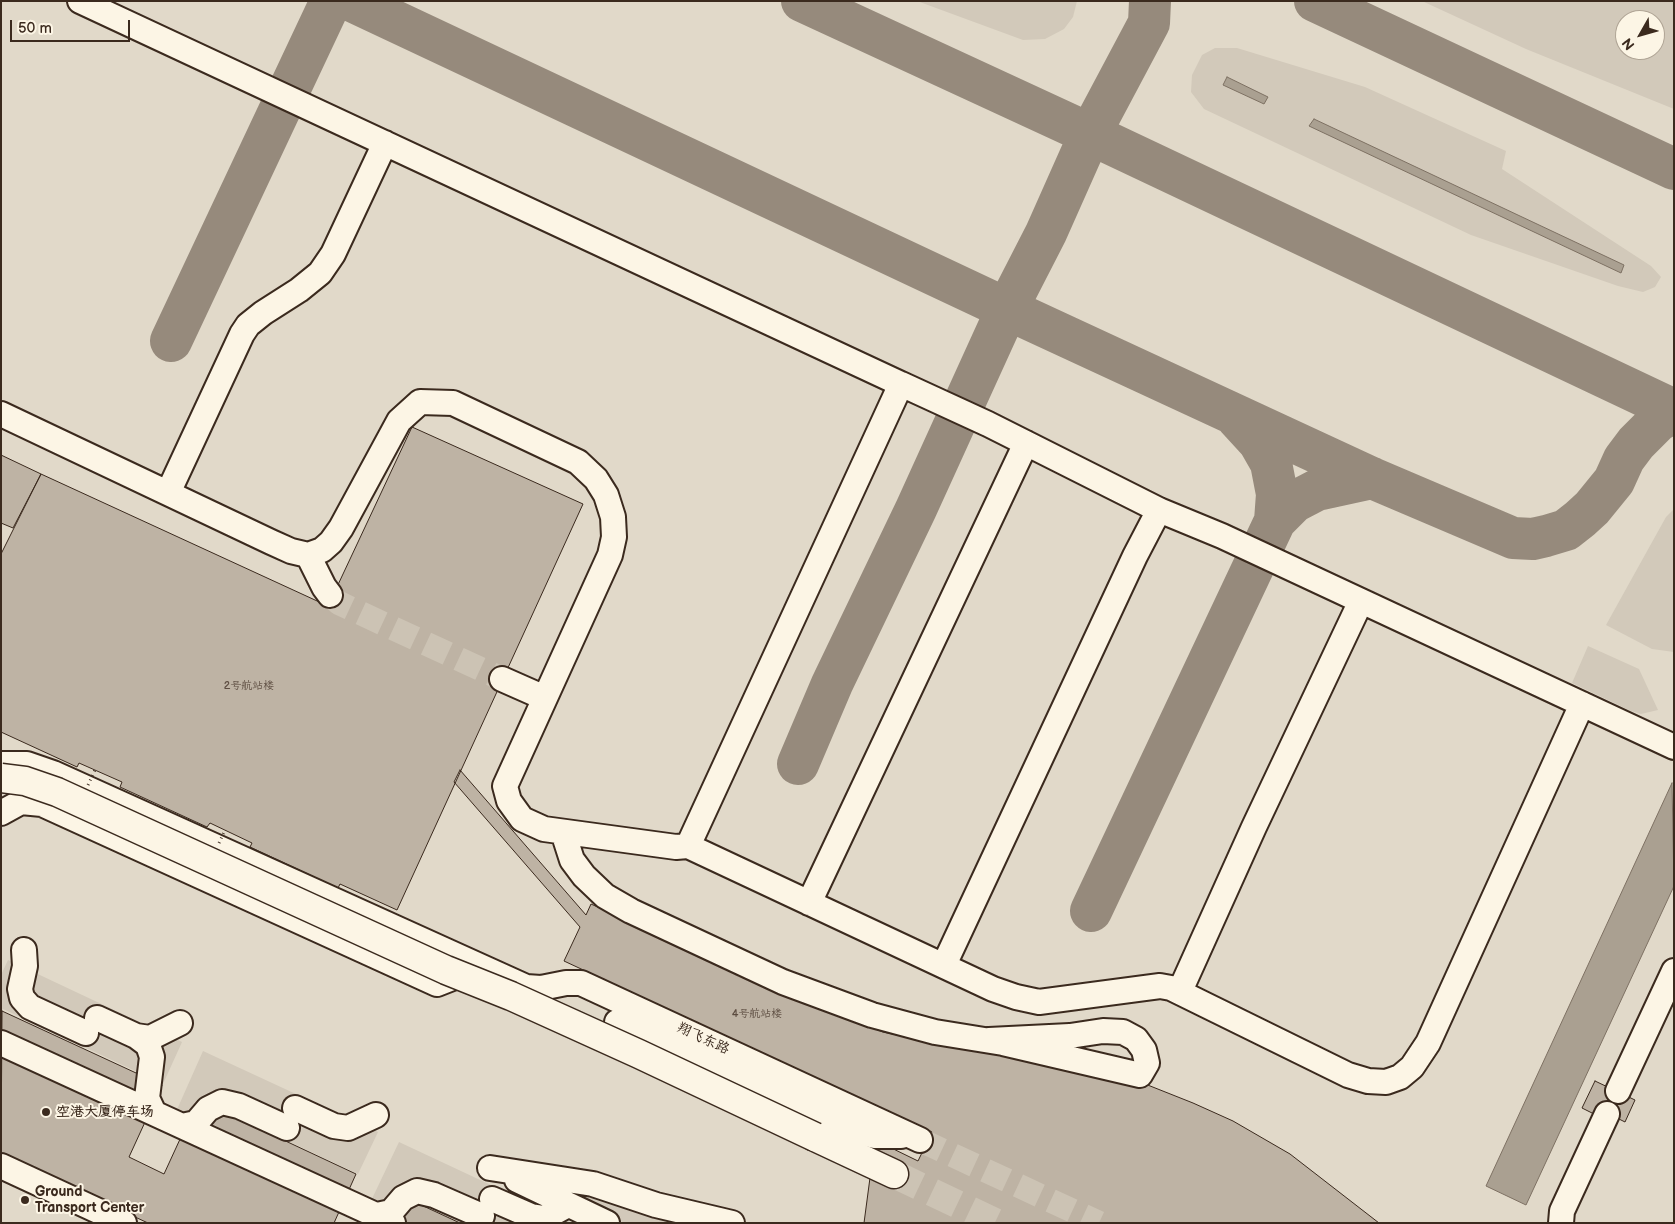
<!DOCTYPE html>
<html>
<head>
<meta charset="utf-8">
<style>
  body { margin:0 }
  #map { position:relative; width:1675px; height:1224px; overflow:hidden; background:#f0e9d9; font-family:"Balsamiq Sans",sans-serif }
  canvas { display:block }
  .frame { position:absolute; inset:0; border:2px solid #3b2a1e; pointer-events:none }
  .north { position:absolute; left:1615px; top:10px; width:50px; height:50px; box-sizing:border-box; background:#fcf5e5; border:1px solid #afa495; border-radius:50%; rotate:232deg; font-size:14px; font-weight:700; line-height:20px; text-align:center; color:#3b2a1e }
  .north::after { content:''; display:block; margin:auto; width:18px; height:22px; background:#3b2a1e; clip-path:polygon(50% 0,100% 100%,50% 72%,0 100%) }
  .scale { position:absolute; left:10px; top:20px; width:120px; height:22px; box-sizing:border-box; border:2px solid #3b2a1e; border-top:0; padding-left:6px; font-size:15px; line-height:18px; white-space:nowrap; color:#3b2a1e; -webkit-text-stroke:4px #fcf5e5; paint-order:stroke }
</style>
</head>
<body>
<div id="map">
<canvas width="1675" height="1224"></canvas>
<div class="frame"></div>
<div class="north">N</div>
<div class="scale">50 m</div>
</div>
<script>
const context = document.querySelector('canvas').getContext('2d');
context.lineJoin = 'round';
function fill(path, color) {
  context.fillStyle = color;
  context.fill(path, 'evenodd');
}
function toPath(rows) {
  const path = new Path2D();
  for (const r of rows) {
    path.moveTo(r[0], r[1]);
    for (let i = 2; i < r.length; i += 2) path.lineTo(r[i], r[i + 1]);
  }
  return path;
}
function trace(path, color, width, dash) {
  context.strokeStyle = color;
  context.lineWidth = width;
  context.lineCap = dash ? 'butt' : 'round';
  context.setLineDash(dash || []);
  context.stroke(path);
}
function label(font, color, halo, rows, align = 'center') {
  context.font = font + ' "Balsamiq Sans","LXGW WenKai TC",sans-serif';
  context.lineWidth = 4;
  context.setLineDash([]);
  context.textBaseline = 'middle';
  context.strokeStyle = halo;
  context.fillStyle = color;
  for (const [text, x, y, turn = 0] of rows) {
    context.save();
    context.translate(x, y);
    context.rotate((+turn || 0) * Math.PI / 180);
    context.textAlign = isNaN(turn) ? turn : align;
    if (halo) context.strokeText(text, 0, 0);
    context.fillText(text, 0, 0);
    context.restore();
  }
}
const built = toPath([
  [1,1,1674,1,1674,1223,1,1223],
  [1625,20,1655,20,1655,50,1625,50]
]);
const green = toPath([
  [917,1,1077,1,1073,17,1064,29,1045,39,1023,40],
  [1422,1,1674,1,1674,109,1526,49],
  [1625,20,1655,20,1655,50,1625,50],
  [1215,48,1237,48,1365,87,1506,151,1502,169,1651,266,1661,277,1655,287,1643,292,1618,286,1471,235,1204,109,1191,92,1192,75,1202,55],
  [1674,509,1674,652,1652,649,1606,625,1666,517],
  [1588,646,1639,669,1658,710,1641,714,1631,711,1572,683],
  [8,960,182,1042,163,1084,3,1009,1,1012,1,975],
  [203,1051,378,1132,358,1174,200,1100,193,1115,175,1114],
  [399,1142,572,1223,461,1223,393,1191,387,1204,370,1203],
  [547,1187,595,1195,689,1223,625,1223]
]);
const water = toPath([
  [1227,77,1268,97,1264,104,1223,85,1227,77],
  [1314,119,1624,265,1621,273,1309,126,1314,119],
  [1672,783,1674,886,1526,1205,1486,1186,1672,783]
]);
const taxiway = toPath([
  [352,1,1007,309,1372,478,1513,538,1533,539,1546,536,1566,530,1580,519,1592,508,1614,481,1624,459,1636,443,1658,421,1674,412],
  [802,1,1090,134,1674,410],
  [1315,1,1674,169],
  [171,341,331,1],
  [1275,521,1294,502,1317,490,1372,478],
  [798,764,832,684,916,509,1007,309,1046,233,1090,134,1149,23,1150,1],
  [1091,911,1275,521,1277,494,1271,463,1259,442,1237,418]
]);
const building = toPath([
  [412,427,583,504,397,910,340,884,338,888,250,847,252,843,210,823,207,827,120,787,122,782,79,763,77,767,1,732,1,554,41,474,328,606,412,427],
  [1,455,41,474,13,528,1,523,1,455],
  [460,770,586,915,591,904,789,995,883,1032,939,1044,1042,1058,1125,1076,1193,1103,1233,1121,1290,1154,1379,1223,864,1223,875,1140,918,1161,932,1132,564,961,580,927,454,782,460,770],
  [2,1011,162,1085,129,1157,164,1174,198,1100,356,1174,334,1223,148,1223,1,1155,2,1011],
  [1595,1081,1635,1100,1625,1122,1599,1109,1596,1115,1582,1108,1595,1081],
  [1,1178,97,1223,1,1223,1,1178],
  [1,1180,95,1223,1,1223,1,1180],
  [393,1192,460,1223,378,1223,393,1192]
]);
const minorTunnel = toPath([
  [330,595,339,603,502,679],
  [920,1140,1099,1223]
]);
const majorTunnel = toPath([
  [894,1174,997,1223]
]);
const minor = toPath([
  [80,1,901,384],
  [1,414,271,542,291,551,308,555,322,550,331,542,341,528,399,421,420,402,453,403,578,462,596,479,606,495,613,517,614,537,610,555,505,786,509,801,522,819,544,829,676,847,688,846,901,384,988,424,1159,510,1222,536,1674,747],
  [168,493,242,334,248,325,263,313,299,290,320,273,333,254,385,143],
  [308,555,324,587,330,595],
  [502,679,545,698],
  [1,764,27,764,53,773,526,987,541,988,566,983,581,983,920,1140],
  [1,813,21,802,42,804,437,984,470,971],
  [563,832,572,860,584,876,605,896,631,911,783,982,872,1015,935,1032,1003,1043,1140,1075,1147,1063,1144,1050,1136,1039,1123,1032,1103,1031,1070,1036,989,1040],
  [688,846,993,989,1016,997,1039,1002,1160,986,1171,988,1348,1075,1368,1081,1386,1082,1400,1077,1412,1067,1428,1043,1582,704],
  [809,903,1026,443],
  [24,950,25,966,20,989,22,998,30,1007,86,1033],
  [944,965,1135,556,1159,510],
  [1180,991,1254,827,1361,601],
  [97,1018,136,1036,148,1045,152,1057,147,1098,154,1113],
  [617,1022,849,1129,874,1136,901,1136],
  [136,1036,150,1038,180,1023],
  [1,1043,393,1223],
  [1618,1091,1674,971],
  [295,1108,334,1126,348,1128,376,1115],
  [182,1126,196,1123,208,1109,222,1102,239,1106,287,1128],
  [1,1166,124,1223],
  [490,1168,593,1184,656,1205,732,1223],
  [517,1180,607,1223],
  [492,1199,531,1216,544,1218,568,1205],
  [377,1215,391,1212,403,1198,417,1191,434,1195,482,1216],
  [1561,1223,1562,1211,1607,1114]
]);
const major = toPath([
  [815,1137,894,1174]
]);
const pathBridge = toPath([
  [88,785,95,770],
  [219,843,225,830]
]);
const majorBridge = toPath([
  [1,778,25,781,57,792,446,970,511,996,639,1054,815,1137]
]);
const markers = [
  [46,1112,5,"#3b2a1e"],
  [25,1200,5,"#3b2a1e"]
];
const numberNames = [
  ["2号航站楼",249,686],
  ["4号航站楼",757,1014]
];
const streetNames = [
  ["翔飞东路",703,1039,25]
];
const poiNames = [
  ["空港大厦停车场",56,1112],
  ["Ground",35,1192],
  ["Transport Center",35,1208]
];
fill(built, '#e1d9c9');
fill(green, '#d2c9ba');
fill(water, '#aaa091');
trace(water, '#7e7163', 1);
trace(taxiway, '#968a7c', 42);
fill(building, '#beb3a4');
trace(building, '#3b2a1e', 1);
trace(minorTunnel, '#ccc3b4', 24, [24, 12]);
trace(majorTunnel, '#ccc3b4', 28, [28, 14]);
trace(minor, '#3b2a1e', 28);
trace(major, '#3b2a1e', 31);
trace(minor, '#fcf5e5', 24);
trace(major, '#fcf5e5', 28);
trace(majorBridge, '#3b2a1e', 31, []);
trace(pathBridge, '#3b2a1e', 3, [1, 4]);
trace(majorBridge, '#fcf5e5', 28);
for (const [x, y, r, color] of markers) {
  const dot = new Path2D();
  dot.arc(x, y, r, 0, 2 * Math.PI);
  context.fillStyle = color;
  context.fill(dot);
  trace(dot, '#fcf5e5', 2);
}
label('11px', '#5c4c40', null, numberNames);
label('14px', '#3b2a1e', '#fcf5e5', streetNames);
label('bold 14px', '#3b2a1e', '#fcf5e5', poiNames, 'left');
</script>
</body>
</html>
